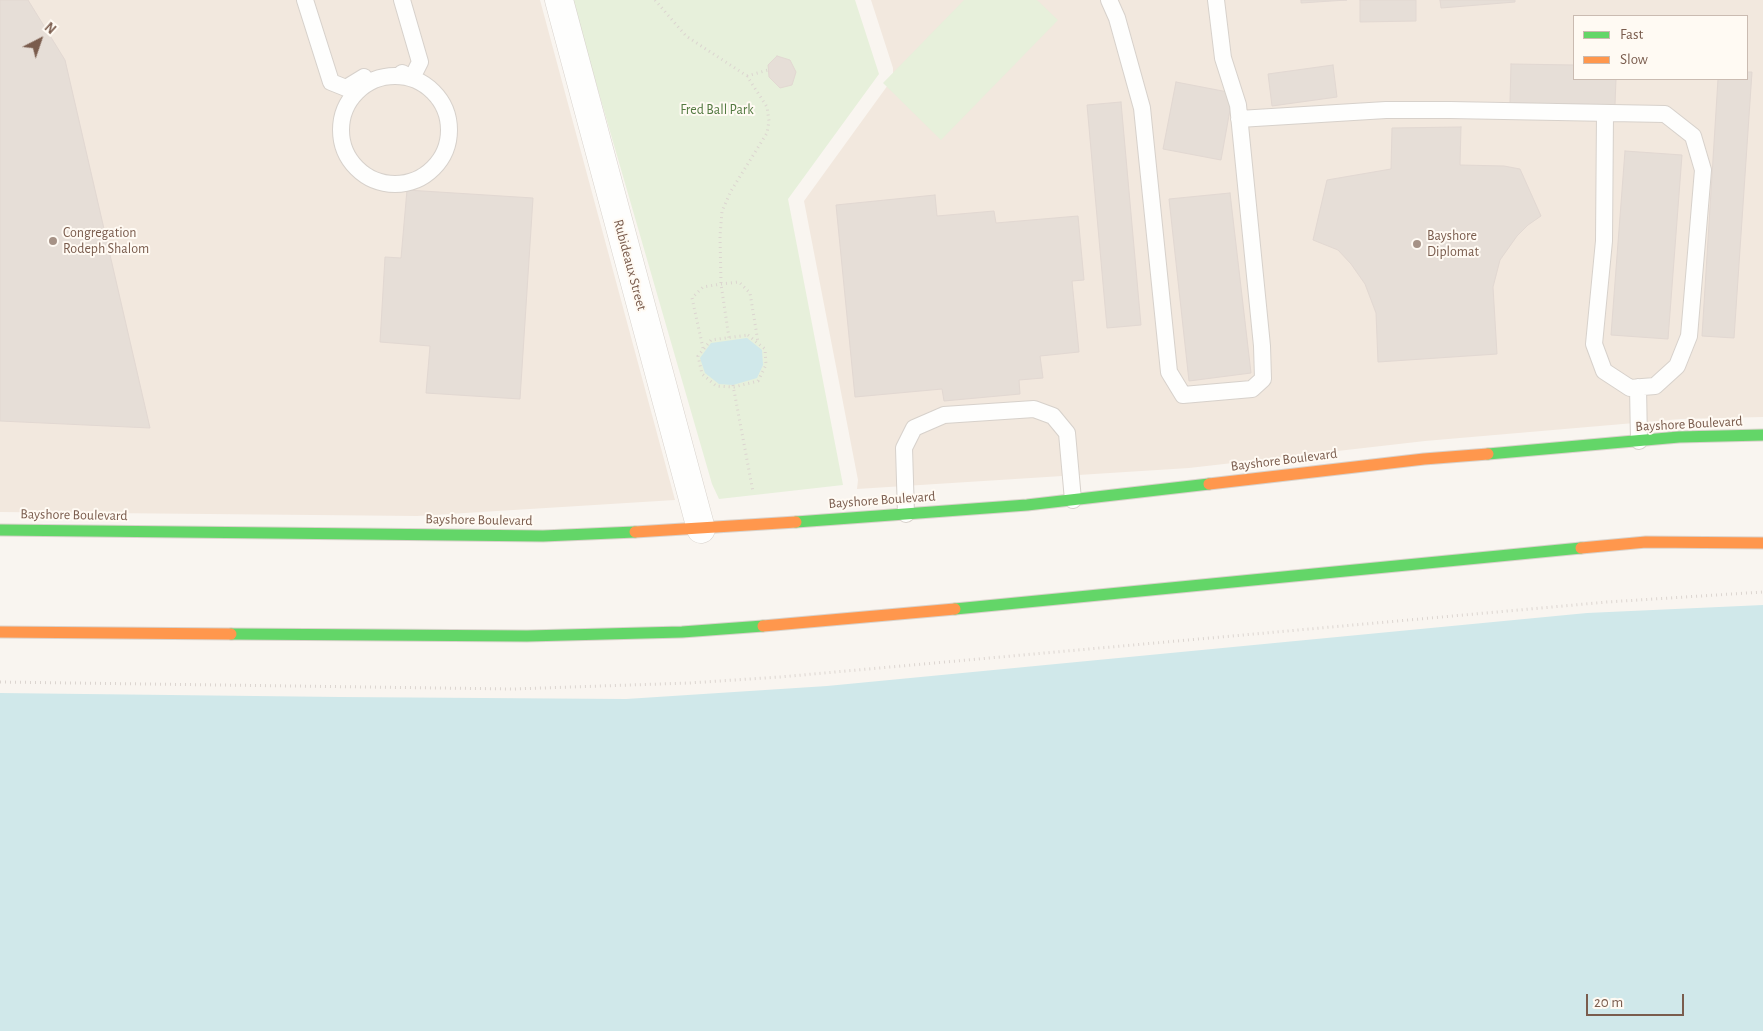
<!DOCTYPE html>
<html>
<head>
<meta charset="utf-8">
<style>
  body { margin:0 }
  #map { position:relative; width:1763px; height:1031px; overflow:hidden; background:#f9f5f0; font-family:"Alegreya Sans",sans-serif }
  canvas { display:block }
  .legend { position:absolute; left:1573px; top:15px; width:175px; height:65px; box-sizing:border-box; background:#fffaf3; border:1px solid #cabbb1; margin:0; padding:6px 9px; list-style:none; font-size:15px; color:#7a5c4d }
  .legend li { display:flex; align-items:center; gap:10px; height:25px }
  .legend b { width:25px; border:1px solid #cabbb1 }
  .north { position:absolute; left:15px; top:15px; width:50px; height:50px; -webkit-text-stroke:4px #fffaf3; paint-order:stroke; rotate:41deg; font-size:14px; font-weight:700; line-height:20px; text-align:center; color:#7a5c4d }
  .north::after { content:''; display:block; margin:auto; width:18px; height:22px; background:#7a5c4d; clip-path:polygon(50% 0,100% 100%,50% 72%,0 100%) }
  .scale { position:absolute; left:1586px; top:994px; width:98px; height:22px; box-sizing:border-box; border:2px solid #7a5c4d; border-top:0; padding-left:6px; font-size:15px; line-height:18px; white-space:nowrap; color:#7a5c4d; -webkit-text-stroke:4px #fffaf3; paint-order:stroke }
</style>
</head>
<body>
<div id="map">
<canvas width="1763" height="1031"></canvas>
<ul class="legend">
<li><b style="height:6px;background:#63d668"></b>Fast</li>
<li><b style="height:6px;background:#ff974d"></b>Slow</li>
</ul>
<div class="north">N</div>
<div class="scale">20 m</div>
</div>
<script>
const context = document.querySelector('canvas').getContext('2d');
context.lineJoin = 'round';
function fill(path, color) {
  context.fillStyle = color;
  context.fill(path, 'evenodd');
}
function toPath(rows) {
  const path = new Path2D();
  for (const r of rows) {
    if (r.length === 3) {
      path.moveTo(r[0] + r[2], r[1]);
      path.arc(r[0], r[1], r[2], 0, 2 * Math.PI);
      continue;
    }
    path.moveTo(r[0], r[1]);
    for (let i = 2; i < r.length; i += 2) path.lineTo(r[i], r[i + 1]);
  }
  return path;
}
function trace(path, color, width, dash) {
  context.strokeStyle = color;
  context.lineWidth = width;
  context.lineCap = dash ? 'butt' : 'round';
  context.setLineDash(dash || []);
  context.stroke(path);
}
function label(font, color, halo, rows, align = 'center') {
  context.font = font + ' "Alegreya Sans",sans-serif';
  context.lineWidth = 4;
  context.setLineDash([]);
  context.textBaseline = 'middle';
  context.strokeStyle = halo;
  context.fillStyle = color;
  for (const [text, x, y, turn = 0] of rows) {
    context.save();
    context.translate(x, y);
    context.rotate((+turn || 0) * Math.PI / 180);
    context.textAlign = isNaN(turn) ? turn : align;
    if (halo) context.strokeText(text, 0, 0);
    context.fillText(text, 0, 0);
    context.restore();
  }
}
const residential = toPath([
  [0,0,540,0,675,500,417,516,0,512],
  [871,0,1763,0,1763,417,1681,419,1425,441,1189,468,857,489,858,480,804,201,893,78,893,68],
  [1574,16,1747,16,1747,79,1574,79]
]);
const green = toPath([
  [572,0,855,0,879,74,788,199,843,485,719,499,712,484],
  [964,0,1037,0,1058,20,941,140,883,83]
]);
const water = toPath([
  [747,338,762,350,763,365,757,378,733,385,719,384,705,373,700,358,711,343],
  [1763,605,1763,1031,0,1031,0,693,340,697,626,699,827,686,1587,613]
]);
const building = toPath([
  [0,0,28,0,65,60,150,428,0,421,0,0],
  [1301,0,1347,0,1301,3,1301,0],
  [1360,0,1416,0,1416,21,1360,22,1360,0],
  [1440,0,1515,0,1515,2,1441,8,1440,0],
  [777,56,790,60,796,72,792,85,780,88,769,77,768,65,777,56],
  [1511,64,1574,65,1574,79,1616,79,1615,105,1510,103,1511,64],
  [1333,65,1337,97,1272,106,1268,74,1333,65],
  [1747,72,1752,72,1734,338,1702,336,1718,79,1747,79,1747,72],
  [1176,82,1233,93,1221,160,1163,149,1176,82],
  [1121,102,1141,325,1107,328,1087,105,1121,102],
  [1461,127,1460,165,1504,166,1520,169,1541,216,1528,225,1517,236,1500,260,1493,287,1497,354,1378,362,1376,313,1365,284,1351,264,1338,250,1313,240,1327,180,1391,169,1392,128,1461,127],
  [1625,151,1682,155,1668,339,1611,335,1625,151],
  [407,190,533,198,520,399,426,393,430,346,380,342,385,257,401,258,407,190],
  [1230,193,1251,373,1189,381,1169,199,1230,193],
  [935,195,937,216,994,211,996,223,1078,216,1084,280,1072,281,1079,352,1040,356,1043,378,1019,380,1020,394,944,401,942,389,855,397,836,205,935,195]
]);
const path = toPath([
  [655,0,686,36,747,76,767,107,769,121,767,133,731,191,722,211,720,236,721,284,729,338],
  [747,76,768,70],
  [748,335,765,349,766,365,758,381,734,387,716,386,702,374,698,356,711,340,748,335],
  [703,348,692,298,703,287,721,284,739,282,750,293,758,342],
  [733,385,753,492],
  [0,682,513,689,689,683,780,677,1607,602,1763,592]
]);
const lane = toPath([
  [305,0,331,82,346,88,364,77],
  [1109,0,1117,18,1142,108,1169,372,1183,395,1252,389,1263,379,1262,346,1238,105,1223,58,1216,0],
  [402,73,412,78,420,62,402,0],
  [395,130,54],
  [1239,119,1386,110,1450,110,1665,114,1693,136,1703,170,1689,336,1677,366,1655,386,1630,388,1604,371,1594,344,1604,241,1605,114],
  [1638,387,1639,441],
  [906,514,904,448,914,428,944,415,1034,409,1053,416,1067,433,1073,500]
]);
const street = toPath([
  [559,0,701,529]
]);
const fast = toPath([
  [1488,454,1679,437,1763,435],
  [796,522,1027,505,1209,484],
  [0,530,543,536,635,532],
  [955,609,1581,548],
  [231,634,527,636,682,632,763,626]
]);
const slow = toPath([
  [1209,484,1424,459,1488,454],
  [635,532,796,522],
  [1581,548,1646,542,1763,543],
  [763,626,955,609],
  [0,632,231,634]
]);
const markers = [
  [53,241,5,"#a69286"],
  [1417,244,5,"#a69286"]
];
const parkNames = [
  ["Fred Ball Park",717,110]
];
const poiNames = [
  ["Congregation",63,233],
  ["Rodeph Shalom",63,249],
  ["Bayshore",1427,236],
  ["Diplomat",1427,252]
];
const streetNames = [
  ["Rubideaux Street",630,265,75],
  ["Bayshore Boulevard",1689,424,-3],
  ["Bayshore Boulevard",1284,460,-7],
  ["Bayshore Boulevard",882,500,-4],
  ["Bayshore Boulevard",74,515,1],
  ["Bayshore Boulevard",479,520,1]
];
fill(residential, '#f2e8de');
fill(green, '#e7f0db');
fill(water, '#d0e8ea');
fill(building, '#e6ded7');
trace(building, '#e2d8d2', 1);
trace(lane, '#d7d1cb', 18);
trace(street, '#d7d1cb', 29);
trace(fast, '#d9d2cb', 13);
trace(slow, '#d9d2cb', 13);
trace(path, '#dcd5d0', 3, [1, 4]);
trace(lane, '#fefefd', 16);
trace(street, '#fefefd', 28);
trace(fast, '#63d668', 11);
trace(slow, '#ff974d', 11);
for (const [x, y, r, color] of markers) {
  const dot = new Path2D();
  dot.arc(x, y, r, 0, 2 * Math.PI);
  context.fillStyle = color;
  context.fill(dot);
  trace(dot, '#fffaf3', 2);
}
label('14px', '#537a41', '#fffaf3', parkNames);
label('14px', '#7a5c4d', '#fffaf3', poiNames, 'left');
label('14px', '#7a5c4d', '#fffaf3', streetNames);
</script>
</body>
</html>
